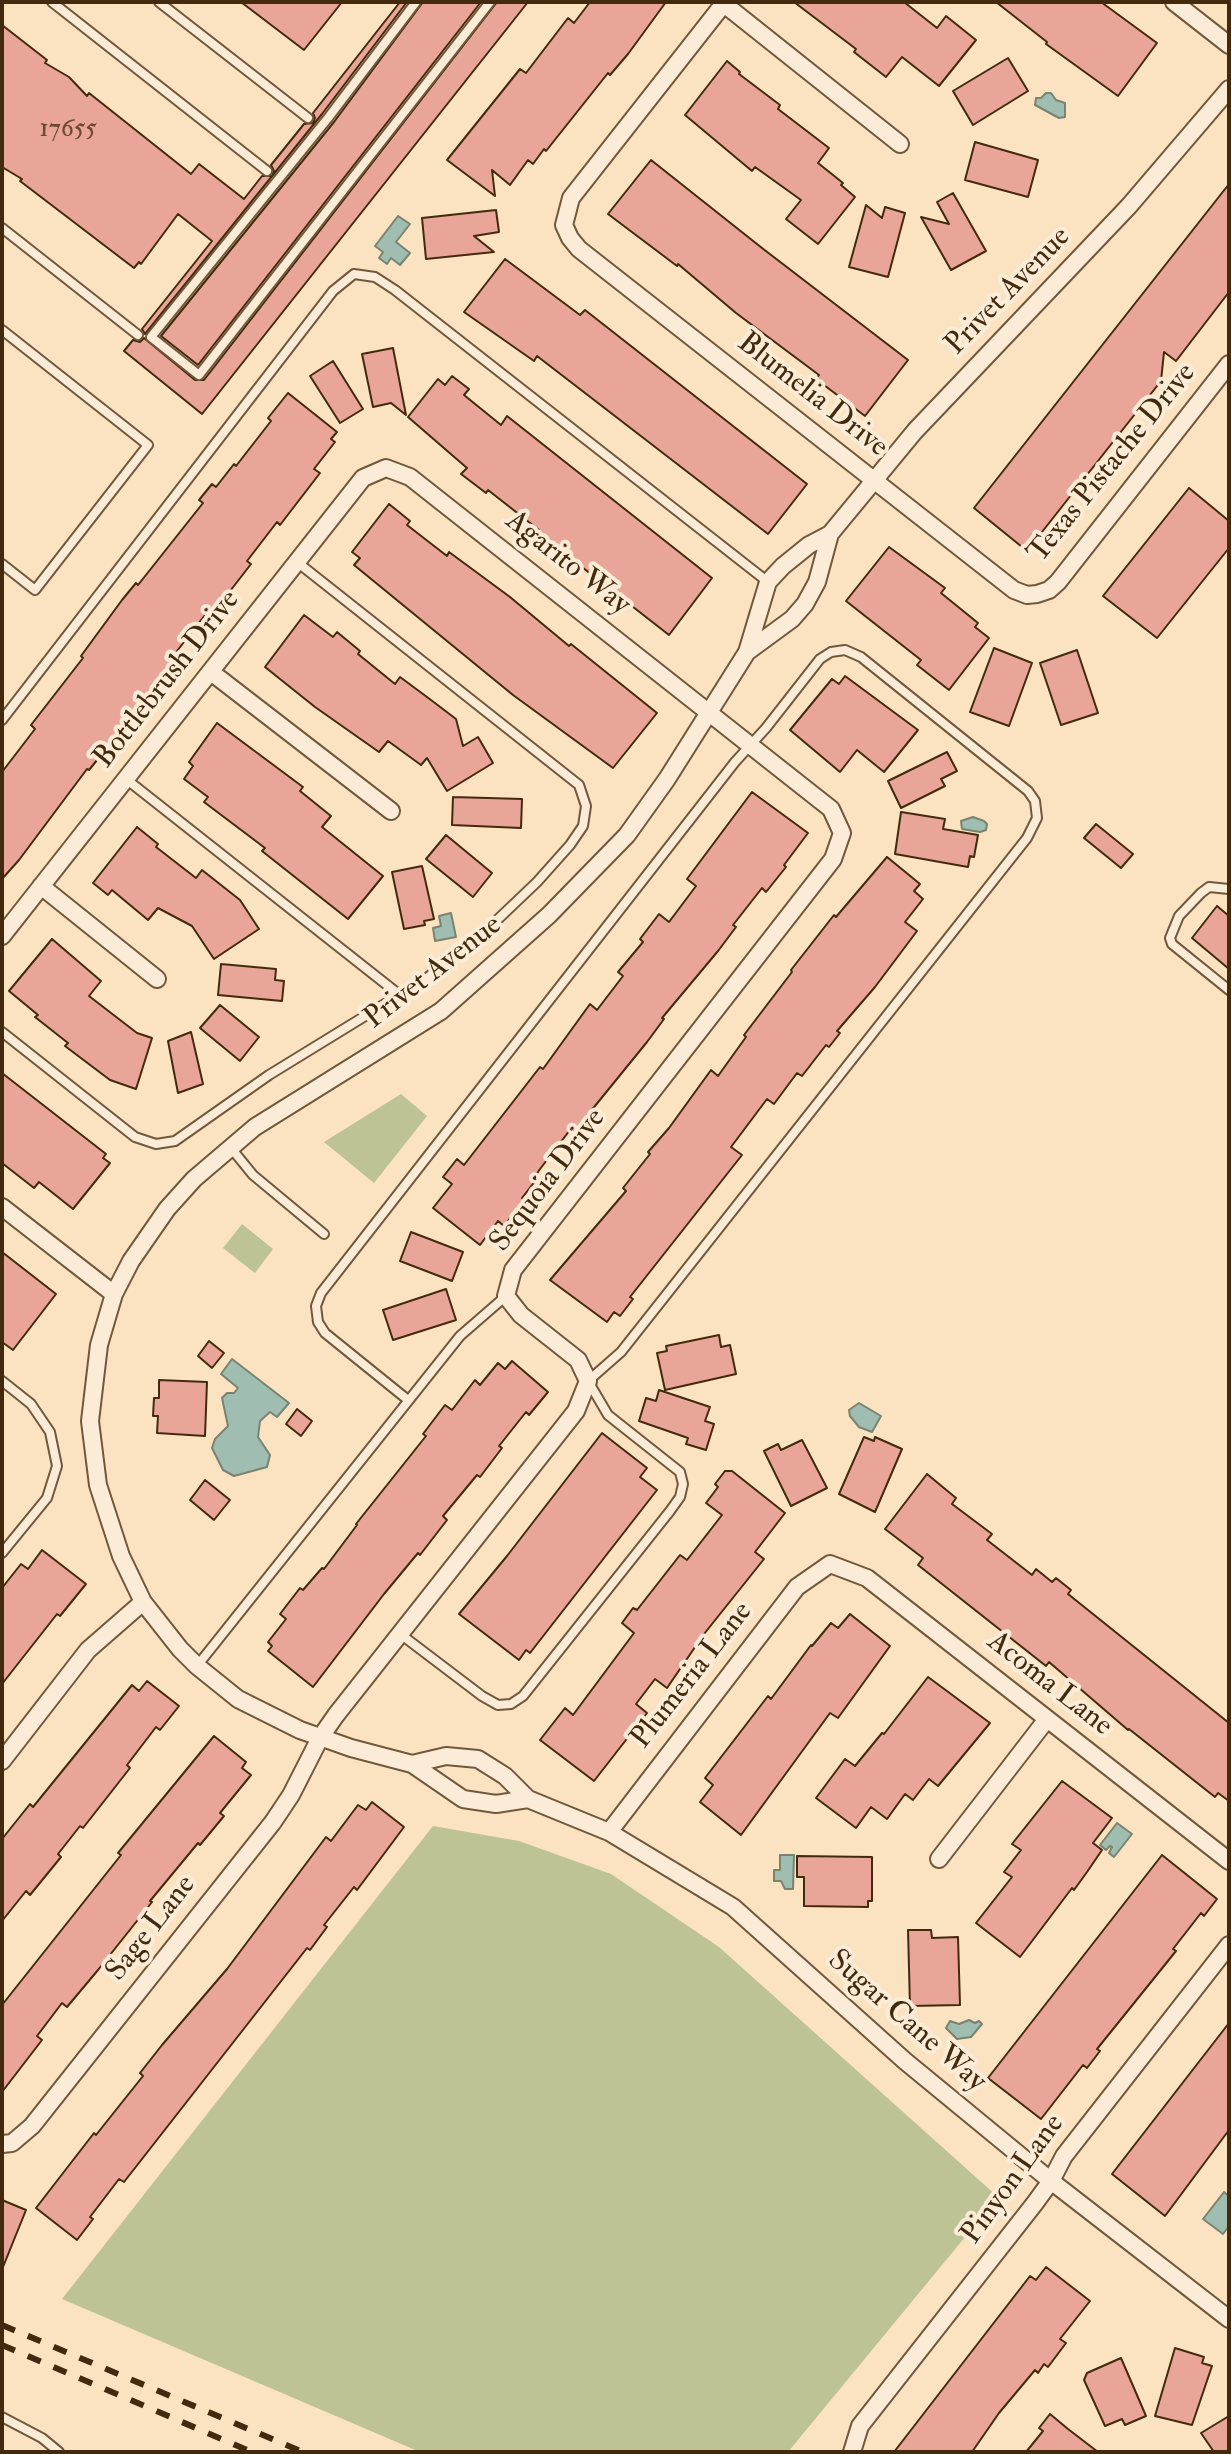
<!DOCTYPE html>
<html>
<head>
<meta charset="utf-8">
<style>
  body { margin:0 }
  #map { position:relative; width:1231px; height:2454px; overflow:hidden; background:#fbe2c1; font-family:"IM FELL Double Pica",serif }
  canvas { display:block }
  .frame { position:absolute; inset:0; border:4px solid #432a0e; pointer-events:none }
</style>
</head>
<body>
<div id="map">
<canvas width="1231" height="2454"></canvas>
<div class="frame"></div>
</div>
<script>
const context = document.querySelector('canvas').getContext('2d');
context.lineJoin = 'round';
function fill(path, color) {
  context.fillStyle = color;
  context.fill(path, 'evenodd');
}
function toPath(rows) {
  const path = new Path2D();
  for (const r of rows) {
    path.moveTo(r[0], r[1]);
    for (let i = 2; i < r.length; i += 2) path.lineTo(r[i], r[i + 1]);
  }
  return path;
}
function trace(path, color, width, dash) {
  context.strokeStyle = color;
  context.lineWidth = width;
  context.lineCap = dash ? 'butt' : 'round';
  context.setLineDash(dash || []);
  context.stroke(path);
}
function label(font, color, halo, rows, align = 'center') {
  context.font = font + ' "IM FELL Double Pica",serif';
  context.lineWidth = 8;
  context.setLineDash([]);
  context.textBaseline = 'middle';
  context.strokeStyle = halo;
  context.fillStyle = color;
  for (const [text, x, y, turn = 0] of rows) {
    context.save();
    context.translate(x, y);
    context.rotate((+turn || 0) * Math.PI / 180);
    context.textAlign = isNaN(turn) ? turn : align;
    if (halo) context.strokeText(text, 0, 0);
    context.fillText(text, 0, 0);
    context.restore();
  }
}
const green = toPath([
  [401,1094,427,1116,374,1183,324,1142],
  [242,1224,273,1249,255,1273,223,1248],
  [433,1826,519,1841,611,1874,719,1947,998,2197,788,2452,420,2452,62,2299]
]);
const water = toPath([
  [1046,93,1051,93,1056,100,1065,103,1065,117,1059,118,1035,105,1036,98,1041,98,1046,93],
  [398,216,410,224,396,242,410,253,400,265,391,258,387,264,379,258,383,252,375,246,398,216],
  [973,817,984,821,987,824,986,830,980,832,962,829,961,821,973,817],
  [451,913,456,937,435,941,433,928,441,926,439,916,451,913],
  [232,1359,289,1403,277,1417,270,1412,260,1421,258,1437,270,1455,267,1467,234,1476,223,1470,212,1448,215,1439,228,1426,222,1398,227,1393,234,1393,238,1388,221,1374,232,1359],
  [859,1403,881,1416,872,1432,859,1427,850,1416,849,1410,859,1403],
  [1117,1823,1132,1834,1114,1857,1109,1853,1112,1847,1110,1846,1106,1850,1100,1845,1117,1823],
  [780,1855,794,1855,793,1889,785,1889,781,1881,774,1881,774,1870,780,1870,780,1855],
  [969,2020,975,2023,979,2021,982,2024,971,2037,957,2039,946,2028,950,2021,959,2024,969,2020],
  [1224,2192,1229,2196,1229,2226,1223,2234,1203,2219,1224,2192]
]);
const building = toPath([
  [241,2,342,2,304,50,241,2],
  [400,2,407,2,322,114,145,334,142,329,212,241,178,214,141,264,139,262,134,268,20,181,22,179,2,167,2,25,47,60,45,63,69,77,87,96,89,93,191,174,199,164,244,199,262,176,272,176,274,171,271,165,304,124,313,123,315,118,313,113,400,2],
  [423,2,481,2,198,365,161,336,334,122,423,2],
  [497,2,528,2,202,414,124,351,133,340,140,342,144,338,195,380,204,380,497,2],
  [590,2,666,2,628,54,610,75,608,73,546,151,544,149,533,164,528,160,510,185,492,170,495,196,447,160,520,69,526,73,568,18,574,23,590,2],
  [794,2,904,2,937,28,946,16,976,40,939,86,902,57,886,77,854,52,856,49,794,2],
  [996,2,1101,2,1157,43,1118,96,1046,44,1047,42,996,2],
  [1008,58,1028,91,973,125,953,91,1008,58],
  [727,61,740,72,739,74,780,105,778,109,829,148,818,163,843,183,841,185,855,197,818,244,786,219,801,200,755,167,752,171,685,115,727,61],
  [975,142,1038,160,1028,197,965,180,975,142],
  [651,160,762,248,908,360,865,416,816,379,819,375,736,313,678,264,677,266,608,214,651,160],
  [1229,184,1229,292,1176,361,1164,352,1161,381,1027,551,974,508,1229,184],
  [953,193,986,251,951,270,921,217,949,224,937,202,953,193],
  [866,205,882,218,885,207,905,213,888,277,849,267,866,205],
  [496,210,499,232,474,236,494,252,426,259,422,218,496,210],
  [505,259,580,315,585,310,807,484,768,534,537,356,534,361,464,312,505,259],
  [393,348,406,415,391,403,373,407,362,354,393,348],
  [333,361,363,409,340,423,310,376,333,361],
  [452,376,469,389,464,395,501,425,507,416,712,578,669,635,537,532,539,530,488,490,486,493,461,474,467,468,408,417,438,379,445,385,452,376],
  [288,393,337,432,331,439,335,442,314,469,320,473,280,525,277,522,247,561,251,564,227,595,209,618,205,615,177,651,179,653,114,739,89,770,87,769,19,860,2,879,2,772,35,729,31,725,83,658,81,656,122,600,136,583,138,585,203,503,199,500,212,484,216,487,234,464,236,466,271,421,268,418,288,393],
  [1189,488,1229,521,1229,548,1157,638,1103,596,1189,488],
  [389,504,410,521,407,525,447,556,449,552,510,597,569,646,571,644,657,713,613,768,513,695,354,565,360,558,352,552,389,504],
  [889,547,945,588,941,593,978,623,975,627,989,638,949,690,917,665,921,660,846,601,889,547],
  [304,615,333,637,337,632,360,651,358,654,395,684,400,677,431,700,456,719,463,746,478,737,493,763,447,791,427,758,421,765,388,741,379,752,315,707,265,667,304,615],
  [994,648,1032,663,1009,726,970,712,994,648],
  [1077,650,1098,713,1061,725,1040,663,1077,650],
  [845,676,918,730,884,772,857,750,840,772,790,730,832,679,839,684,845,676],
  [217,723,303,787,300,791,331,816,322,827,383,876,348,919,262,851,265,848,204,802,208,797,184,779,193,766,189,762,217,723],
  [947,752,957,771,941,779,945,786,901,808,888,781,947,752],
  [752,792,808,833,784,865,786,867,766,892,762,888,733,925,736,927,718,951,662,1018,664,1019,647,1042,573,1133,570,1130,540,1169,534,1178,536,1180,522,1198,524,1200,504,1226,498,1221,480,1245,433,1208,452,1184,443,1177,457,1159,464,1165,540,1067,543,1069,590,1004,597,1010,623,976,618,972,643,942,640,939,659,914,669,922,696,886,687,879,752,792],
  [453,797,522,799,521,828,452,825,453,797],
  [901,812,945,819,943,829,978,835,974,857,970,856,968,867,895,854,901,812],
  [1096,824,1133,854,1121,868,1084,838,1096,824],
  [137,827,158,844,156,847,196,878,202,870,240,900,259,929,214,959,192,926,158,908,148,920,112,890,108,895,93,883,137,827],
  [446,835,492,873,473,897,426,859,446,835],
  [887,857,920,884,914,891,923,899,905,922,917,931,875,987,837,1031,840,1033,829,1047,826,1045,802,1076,797,1073,774,1104,767,1099,731,1147,742,1155,630,1297,633,1299,620,1316,614,1312,607,1322,550,1280,626,1191,623,1188,650,1154,648,1152,669,1128,711,1070,718,1076,746,1037,744,1035,792,972,791,970,834,915,836,917,887,857],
  [422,866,434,919,424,921,425,925,404,929,392,872,422,866],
  [1217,906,1229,916,1229,969,1192,938,1217,906],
  [52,939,101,981,89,996,137,1033,152,1038,136,1089,110,1080,65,1046,68,1043,35,1017,38,1015,9,991,52,939],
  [221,964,276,969,275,980,284,981,282,1001,218,995,221,964],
  [220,1005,259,1037,240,1061,200,1028,220,1005],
  [191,1032,203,1084,178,1093,168,1041,191,1032],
  [2,1073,106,1154,103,1158,110,1163,73,1209,39,1182,34,1188,2,1163,2,1073],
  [411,1232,463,1252,452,1281,400,1261,411,1232],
  [2,1252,56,1294,13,1350,2,1342,2,1252],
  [446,1289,456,1320,393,1340,383,1310,446,1289],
  [719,1335,721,1347,730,1345,736,1374,665,1390,657,1353,667,1351,666,1346,719,1335],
  [209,1341,224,1353,212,1368,198,1356,209,1341],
  [512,1361,548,1392,529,1415,526,1412,499,1446,502,1448,480,1477,477,1475,443,1516,447,1520,420,1555,418,1553,384,1594,313,1687,268,1651,272,1646,268,1642,286,1619,280,1614,300,1588,303,1590,322,1568,324,1569,357,1525,356,1524,426,1436,423,1434,445,1405,452,1410,475,1380,480,1385,498,1363,505,1369,512,1361],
  [159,1380,207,1382,205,1436,157,1433,158,1416,153,1416,154,1398,159,1398,159,1380],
  [659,1390,710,1407,705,1421,714,1424,706,1450,686,1444,688,1438,639,1421,646,1398,656,1401,659,1390],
  [297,1409,312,1421,301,1436,286,1424,297,1409],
  [602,1433,647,1468,640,1477,657,1490,530,1653,526,1650,519,1660,459,1614,507,1556,602,1433],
  [864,1437,874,1441,875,1437,902,1449,875,1512,839,1494,864,1437],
  [802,1440,827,1488,791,1506,764,1451,778,1444,781,1450,802,1440],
  [725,1471,732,1471,785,1513,755,1552,764,1559,704,1634,667,1688,655,1679,636,1704,647,1713,594,1781,540,1740,565,1708,573,1715,634,1633,622,1623,633,1608,637,1610,680,1555,687,1560,722,1515,706,1503,718,1487,715,1484,725,1471],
  [927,1474,956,1498,952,1504,992,1534,987,1540,1032,1575,1036,1569,1052,1582,1056,1578,1071,1590,1068,1594,1229,1723,1229,1801,1218,1793,1215,1797,1129,1729,1128,1730,1049,1662,1046,1666,918,1565,923,1558,885,1529,927,1474],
  [205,1480,230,1500,214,1520,190,1500,205,1480],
  [42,1550,86,1584,60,1616,57,1614,2,1684,2,1588,21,1564,28,1569,42,1550],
  [850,1614,890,1646,838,1718,830,1713,741,1835,700,1802,713,1785,705,1778,768,1696,771,1699,811,1645,812,1646,831,1623,838,1628,850,1614],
  [928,1677,990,1723,938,1786,929,1779,913,1800,905,1794,887,1819,871,1807,856,1828,816,1798,845,1759,855,1766,882,1733,884,1734,928,1677],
  [147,1681,179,1706,160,1730,156,1727,127,1765,130,1768,83,1828,80,1826,58,1854,61,1857,30,1895,26,1891,2,1921,2,1839,30,1804,33,1807,132,1685,139,1691,147,1681],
  [214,1736,246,1762,242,1768,251,1775,220,1813,224,1816,200,1845,198,1843,150,1901,152,1902,98,1970,67,2007,62,2003,37,2036,42,2040,2,2092,2,2005,121,1855,118,1853,214,1736],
  [1062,1781,1112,1818,1093,1843,1102,1850,1087,1872,1074,1890,1072,1888,1020,1957,976,1923,1012,1877,1004,1872,1021,1850,1012,1844,1062,1781],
  [372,1802,404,1827,357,1890,354,1887,324,1925,327,1927,310,1950,307,1948,124,2182,119,2179,90,2217,93,2219,77,2240,36,2208,94,2133,96,2135,143,2076,140,2073,162,2045,227,1969,326,1837,331,1841,358,1805,366,1810,372,1802],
  [1162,1855,1217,1899,1204,1916,1201,1913,1173,1949,1176,1951,1097,2049,1100,2051,1087,2068,1083,2065,1041,2119,988,2078,1162,1855],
  [797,1856,872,1857,872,1901,868,1901,868,1907,804,1906,804,1877,797,1877,797,1856],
  [908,1930,931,1930,932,1938,958,1937,960,2005,910,2006,908,1930],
  [1229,2023,1229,2130,1165,2216,1112,2174,1229,2023],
  [2,2200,26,2210,3,2267,2,2267,2,2200],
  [1046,2267,1090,2301,1060,2339,1066,2343,1048,2367,1044,2364,1038,2373,1035,2370,999,2413,972,2452,894,2452,1030,2276,1036,2280,1046,2267],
  [1175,2348,1204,2357,1202,2363,1212,2366,1192,2425,1155,2416,1175,2348],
  [1121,2358,1146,2416,1125,2425,1122,2419,1105,2426,1084,2380,1087,2373,1121,2358],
  [1050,2414,1068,2429,1098,2452,1026,2452,1043,2431,1039,2428,1050,2414],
  [1229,2416,1229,2452,1214,2452,1201,2433,1229,2416]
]);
const lane = toPath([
  [52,2,267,171],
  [159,2,308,118],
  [416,2,328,118,151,337,199,375,490,2],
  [2,228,138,335],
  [2,330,148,445,35,590,2,564],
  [2,720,333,291,354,274,375,277,395,290,768,582],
  [126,779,401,996],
  [1229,889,1209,887,1201,893,1179,916,1170,938,1172,944,1229,990],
  [2,1032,135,1137,156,1144,175,1141,269,1075,427,978,495,922,537,882,570,845,583,826,586,806,579,785,297,562],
  [231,1148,253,1175,324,1234],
  [2,1381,31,1404,50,1432,57,1466,47,1498,2,1553],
  [399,1633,482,1696,498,1705,511,1704,523,1696,670,1511,680,1497,683,1484,680,1472,608,1415,588,1381,621,1352,1027,838,1037,818,1035,801,1028,791,861,657,845,650,831,652,820,659,766,728,735,762,321,1293,316,1306,318,1322,325,1333,408,1400],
  [197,1666,460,1336,506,1296],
  [2,2417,42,2438,59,2452]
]);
const street = toPath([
  [725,2,571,198,564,225,570,238,579,249,1014,590,1027,595,1037,594,1049,590,1058,582,1229,364],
  [1174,2,1229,45],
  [724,4,900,144],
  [747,652,768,582,783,566,809,545,830,534,915,431,1129,206,1229,89],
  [211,672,391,811],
  [41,886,157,979],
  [2,936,363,478,386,468,410,477,831,809,842,833,833,859,513,1270,506,1296,521,1315,578,1360,588,1381,576,1411,336,1715,320,1738,291,1795,273,1822,32,2126,12,2143,2,2144],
  [2,1207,114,1294],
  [2,1761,88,1650,143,1602],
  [412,1764,446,1756,478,1759,505,1776,528,1799,609,1832,733,1907,905,2061,1051,2181,1229,2319],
  [528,1799,496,1804,463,1799,412,1764,351,1748,300,1730,238,1699,197,1666,180,1649,143,1602,121,1556,98,1485,90,1421,99,1345,114,1294,131,1261,167,1209,194,1179,255,1127,441,1011,549,915,627,835,667,779,747,652,792,619,805,604,817,582,830,534],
  [609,1832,797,1587,830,1564,867,1578,1229,1861],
  [939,1859,1047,1719],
  [852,2452,860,2426,1035,2203,1051,2181,1064,2156,1229,1945]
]);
const rail = toPath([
  [2,2325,303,2452],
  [2,2345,252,2452]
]);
const numberNames = [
  ["17655",68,130]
];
const streetNames = [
  ["Privet Avenue",1009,292,-46],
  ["Blumelia Drive",812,396,38],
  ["Texas Pistache Drive",1113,464,-51],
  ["Agarito Way",567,564,38],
  ["Bottlebrush Drive",168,680,-52],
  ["Privet Avenue",434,973,-38],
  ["Sequoia Drive",549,1181,-53],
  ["Plumeria Lane",693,1676,-52],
  ["Acoma Lane",1049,1685,38],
  ["Sage Lane",152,1929,-52],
  ["Sugar Cane Way",906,2022,41],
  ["Pinyon Lane",1014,2180,-54]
];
fill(green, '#bdc394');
fill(water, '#9fbeb1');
trace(water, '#7a8370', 2);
fill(building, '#eaa599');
trace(building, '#432a0e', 2);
trace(lane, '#71583b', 12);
trace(street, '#71583b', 20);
trace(lane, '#fcecd7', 8);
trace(street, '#fcecd7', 16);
trace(rail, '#432a0e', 6, [14, 14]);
label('26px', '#6d4931', null, numberNames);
label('30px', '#432a0e', '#fcecd7', streetNames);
</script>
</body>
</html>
